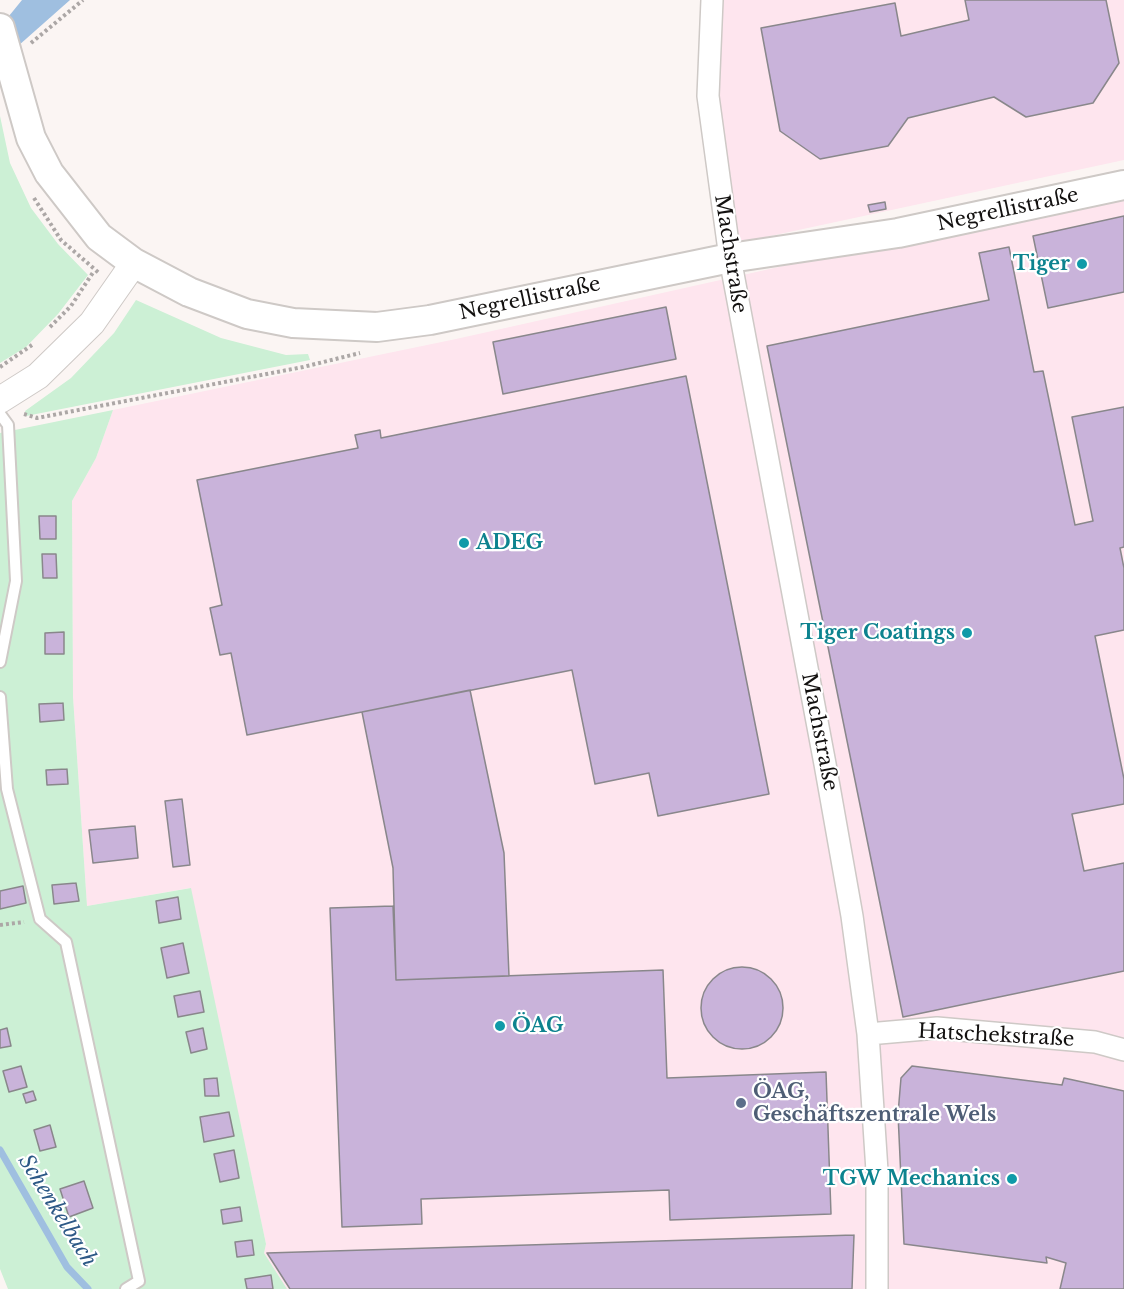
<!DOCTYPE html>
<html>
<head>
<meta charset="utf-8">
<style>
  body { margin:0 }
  canvas { display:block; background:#fbf5f3 }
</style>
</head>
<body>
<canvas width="1124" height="1289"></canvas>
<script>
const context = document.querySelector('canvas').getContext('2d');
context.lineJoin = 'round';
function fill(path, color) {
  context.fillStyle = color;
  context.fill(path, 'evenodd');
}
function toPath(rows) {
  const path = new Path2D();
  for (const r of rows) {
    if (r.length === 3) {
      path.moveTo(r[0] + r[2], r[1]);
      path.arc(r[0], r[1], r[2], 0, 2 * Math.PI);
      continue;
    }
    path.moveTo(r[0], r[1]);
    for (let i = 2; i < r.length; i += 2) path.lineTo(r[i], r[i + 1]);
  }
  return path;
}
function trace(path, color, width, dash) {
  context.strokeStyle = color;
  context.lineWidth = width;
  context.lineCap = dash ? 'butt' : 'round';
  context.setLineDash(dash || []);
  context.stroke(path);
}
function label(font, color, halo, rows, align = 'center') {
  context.font = font + ' "Libre Baskerville",serif';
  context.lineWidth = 4.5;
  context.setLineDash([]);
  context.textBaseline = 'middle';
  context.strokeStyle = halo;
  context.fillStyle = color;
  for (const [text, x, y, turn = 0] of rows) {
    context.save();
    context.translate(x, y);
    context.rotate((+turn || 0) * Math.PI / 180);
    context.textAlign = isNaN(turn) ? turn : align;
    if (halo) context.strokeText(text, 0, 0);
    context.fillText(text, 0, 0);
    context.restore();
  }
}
const industrial = toPath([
  [720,0,1124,0,1124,160,738,243,716,79],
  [1124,196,1124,1289,287,1289,264,1253,266,1244,190,888,87,906,73,697,72,501,96,458,113,410,456,339,810,260]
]);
const green = toPath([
  [0,116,10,163,31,208,58,244,88,275,58,314,26,347,0,363],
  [136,300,221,338,286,355,308,354,310,360,26,416,25,411,71,378,114,333],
  [113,410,96,458,72,501,73,697,87,906,191,888,266,1244,264,1253,287,1289,8,1289,0,1269,0,433]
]);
const water = toPath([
  [22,0,70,0,18,46,0,27]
]);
const stream = toPath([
  [0,1150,67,1267,88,1289]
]);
const building = toPath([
  [965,0,1106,0,1119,63,1093,103,1026,117,994,97,908,118,888,146,820,159,780,131,761,28,895,3,901,36,969,20,965,0],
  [885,202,886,209,870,212,868,205,885,202],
  [1124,216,1124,292,1048,308,1033,236,1124,216],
  [1009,247,1034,372,1043,371,1075,525,1093,521,1072,417,1124,407,1124,547,1120,548,1124,568,1124,630,1095,636,1124,779,1124,804,1072,814,1084,871,1124,863,1124,971,903,1017,767,346,989,300,979,253,1009,247],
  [666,307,676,359,503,394,493,342,666,307],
  [686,376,769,794,658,816,649,773,595,784,572,670,247,735,231,653,220,655,210,608,222,605,197,480,358,448,355,435,380,430,381,438,686,376],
  [39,516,56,516,56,539,40,539,39,516],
  [42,554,56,554,57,578,43,578,42,554],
  [64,632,64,654,45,654,45,633,64,632],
  [470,690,504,853,509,976,396,980,393,868,362,712,470,690],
  [63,703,64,720,40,722,39,704,63,703],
  [67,769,68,784,47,785,46,770,67,769],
  [182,799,190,865,173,867,165,801,182,799],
  [135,826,138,858,93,863,89,830,135,826],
  [76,883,79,901,54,904,52,885,76,883],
  [23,886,26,903,0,909,0,891,23,886],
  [178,897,181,919,159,923,156,901,178,897],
  [393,906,396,980,663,970,667,1078,826,1072,831,1214,670,1220,669,1190,421,1199,422,1224,342,1227,330,908,393,906],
  [183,943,189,973,167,978,161,948,183,943],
  [742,1008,41],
  [200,991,204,1012,178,1017,174,996,200,991],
  [7,1028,11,1046,0,1048,0,1030,7,1028],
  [203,1028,207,1049,191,1053,186,1032,203,1028],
  [21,1066,27,1087,9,1092,3,1071,21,1066],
  [912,1066,1062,1085,1064,1078,1124,1091,1124,1289,1060,1289,1066,1263,1046,1257,1047,1263,904,1244,898,1114,901,1078,912,1066],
  [217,1078,219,1096,205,1096,204,1079,217,1078],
  [33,1091,36,1100,26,1103,23,1094,33,1091],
  [229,1112,234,1136,204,1142,200,1117,229,1112],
  [50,1125,56,1147,40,1151,34,1130,50,1125],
  [234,1150,239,1178,220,1182,214,1154,234,1150],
  [84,1181,93,1208,69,1217,60,1189,84,1181],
  [240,1207,242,1221,223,1224,221,1210,240,1207],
  [854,1235,852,1289,290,1289,267,1253,854,1235],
  [252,1240,254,1255,237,1257,235,1242,252,1240],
  [271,1275,273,1289,247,1289,245,1279,271,1275]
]);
const path = toPath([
  [31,43,83,0],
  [34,198,61,240,99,273],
  [50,327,71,306,94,271],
  [0,367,32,345],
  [24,414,37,418,303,367,360,353],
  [0,925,24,922]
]);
const service = toPath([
  [0,414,8,425,16,581,0,662],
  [0,697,7,789,40,919,66,942,139,1281,126,1289]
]);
const minor = toPath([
  [712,0,708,96,730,258,825,764,852,916,868,1034,877,1171,877,1289],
  [868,1034,937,1028,1095,1042,1124,1050]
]);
const tertiary = toPath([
  [0,400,38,376,92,323,134,263]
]);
const secondary = toPath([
  [0,28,31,138,49,173,99,237,134,263,189,292,247,314,293,323,377,327,430,320,730,258,898,233,1124,185]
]);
const markers = [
  [1082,264,6,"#0f9aa8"],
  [464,543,6,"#0f9aa8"],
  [967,633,6,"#0f9aa8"],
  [500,1026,6,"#0f9aa8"],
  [741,1103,6,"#5c6f8a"],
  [1012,1179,6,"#0f9aa8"]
];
const streetNames = [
  ["Negrellistraße",1008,210,-12],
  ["Machstraße",730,254,81],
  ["Negrellistraße",530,299,-12],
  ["Machstraße",819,732,79],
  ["Hatschekstraße",996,1036,3]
];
const cultureNames = [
  ["Tiger",1070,264],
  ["ADEG",476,543,"left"],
  ["Tiger Coatings",955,633],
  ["ÖAG",512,1026,"left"],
  ["TGW Mechanics",1000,1179]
];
const serviceNames = [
  ["ÖAG,",753,1092],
  ["Geschäftszentrale Wels",753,1115]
];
const waterNames = [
  ["Schenkelbach",57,1211,58]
];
fill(industrial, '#fee5ee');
fill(green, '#ccf0d5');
fill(water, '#9fbfe0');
trace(stream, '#9fbfe0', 7);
fill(building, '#c9b3da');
trace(building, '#89878b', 1.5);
trace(service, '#cec9c6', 14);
trace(minor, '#cec9c6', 24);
trace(tertiary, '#cec9c6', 28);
trace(secondary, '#cec9c6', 32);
trace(path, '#aca7a6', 4, [3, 3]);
trace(service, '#fff', 10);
trace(minor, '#fff', 21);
trace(tertiary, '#fff', 26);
trace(secondary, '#fff', 28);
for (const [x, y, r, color] of markers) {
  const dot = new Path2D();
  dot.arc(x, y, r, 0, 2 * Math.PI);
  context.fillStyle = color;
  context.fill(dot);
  trace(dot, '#fff', 2);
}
label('20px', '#131110', '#fff', streetNames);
label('bold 20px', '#0d838f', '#fff', cultureNames, 'right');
label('bold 20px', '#4e5e75', '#fff', serviceNames, 'left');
label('italic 21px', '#2d5986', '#fff', waterNames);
</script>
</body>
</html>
